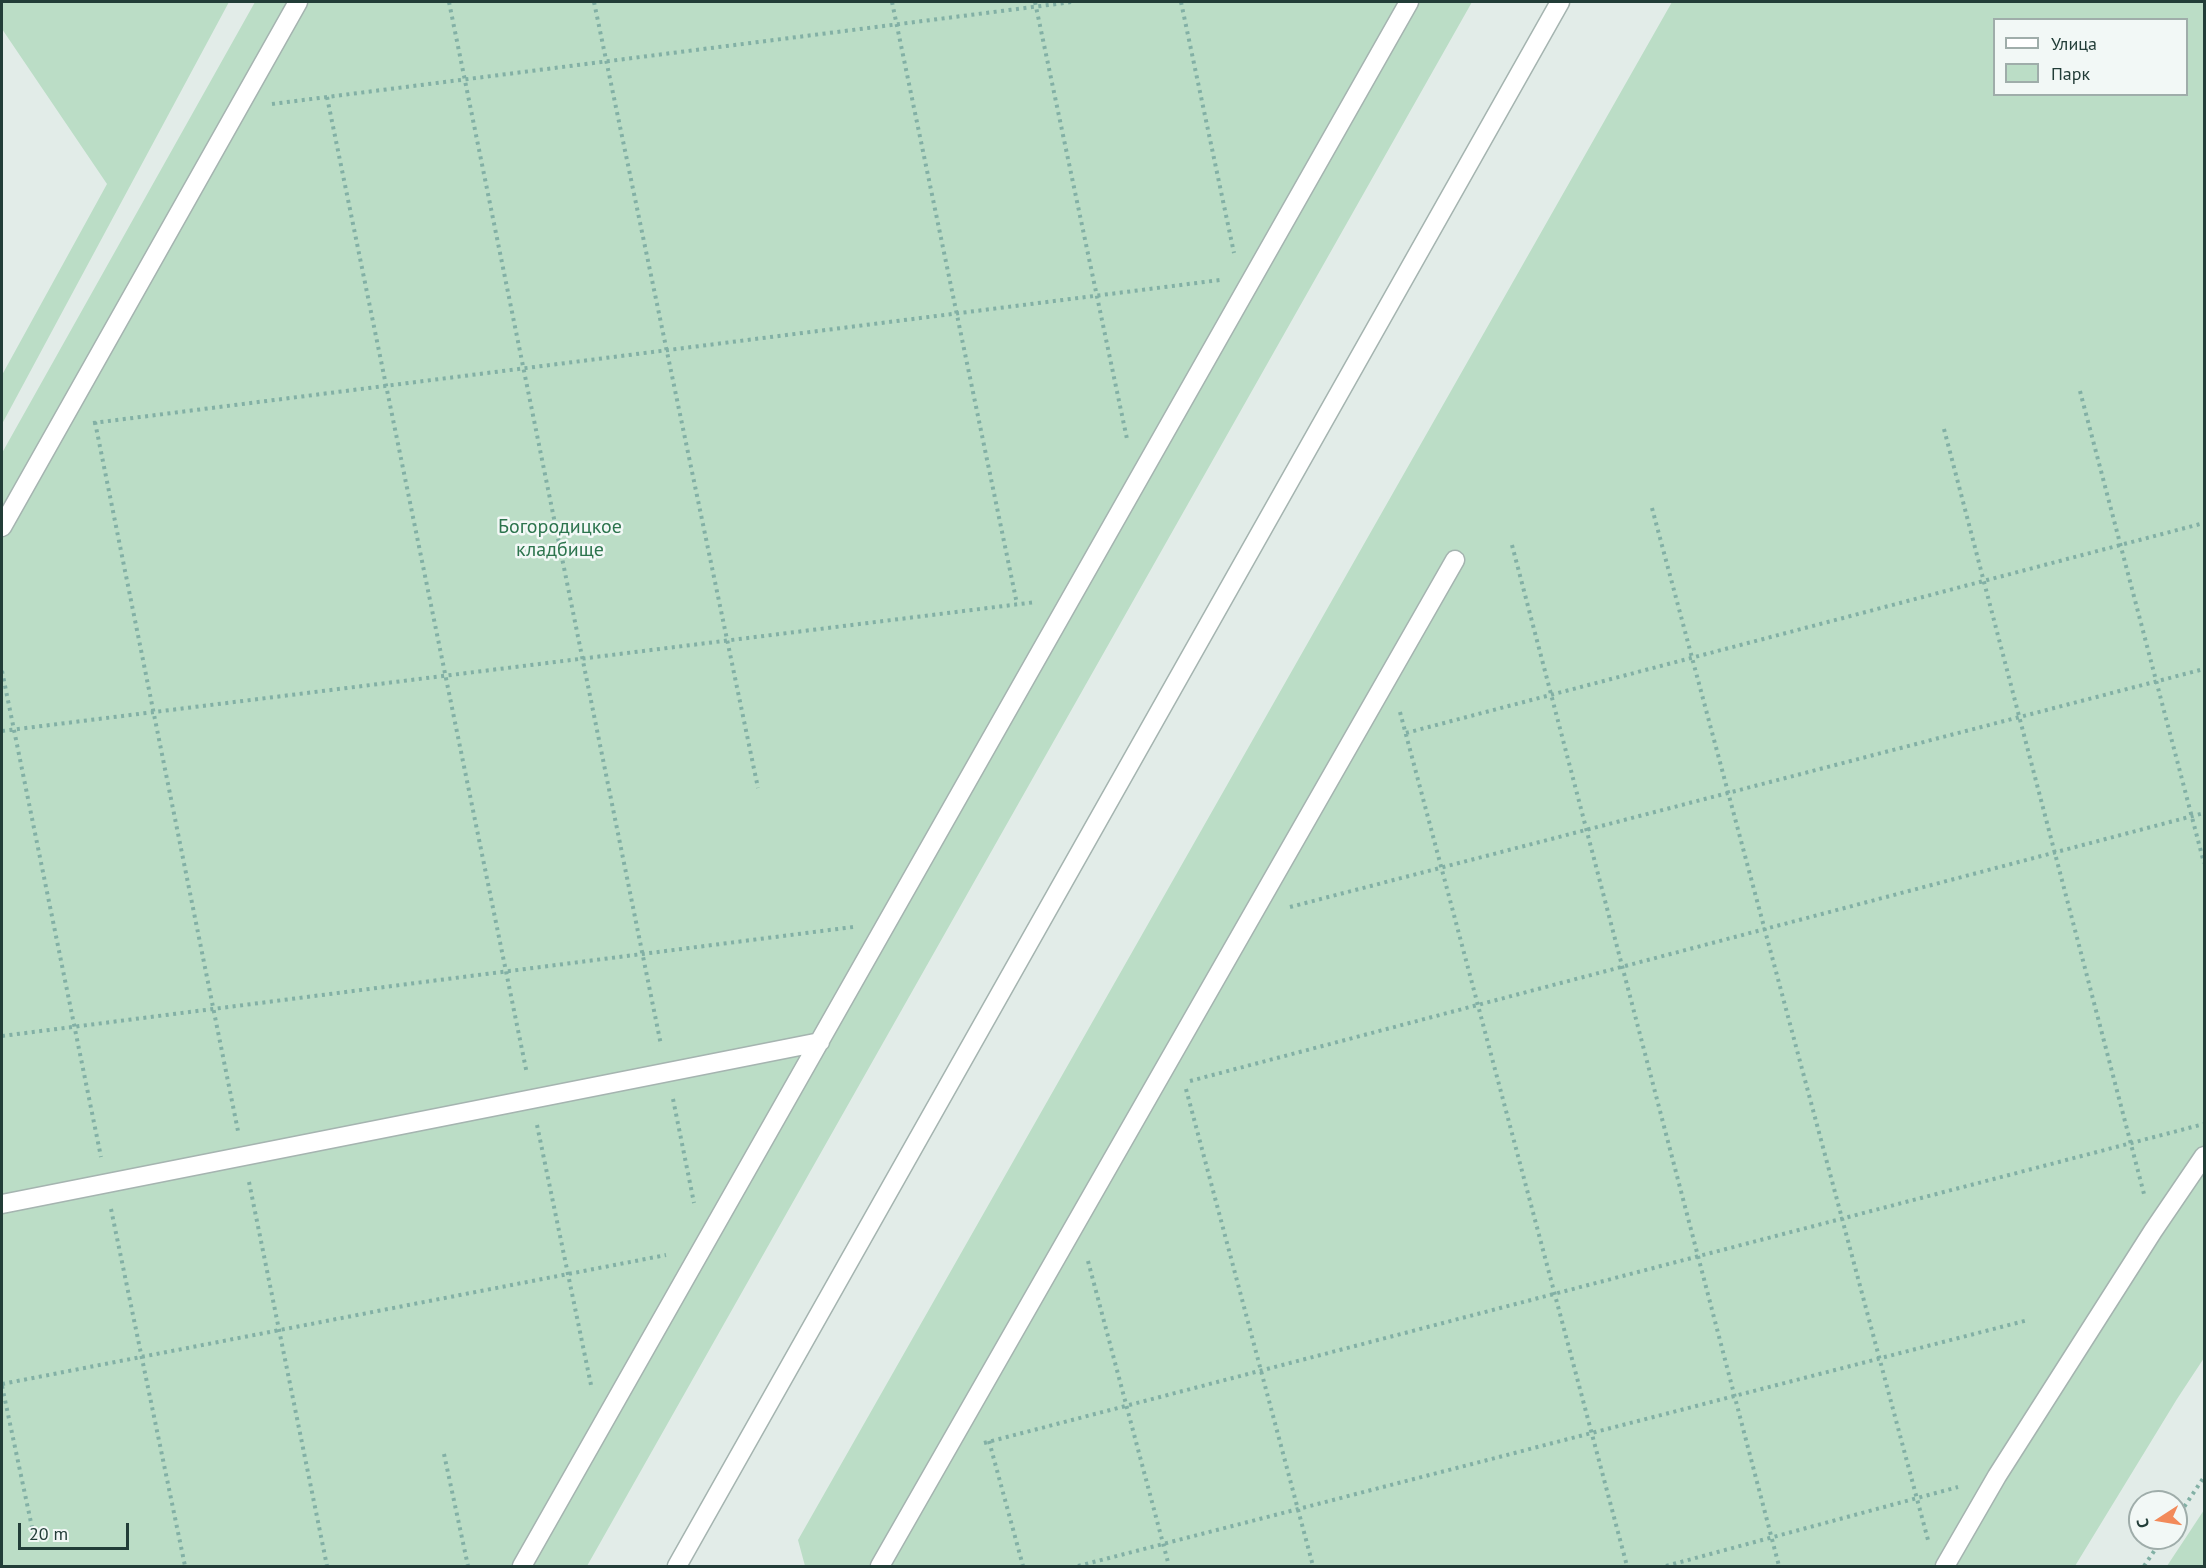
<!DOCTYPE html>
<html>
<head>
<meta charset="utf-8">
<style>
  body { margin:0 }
  #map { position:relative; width:2206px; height:1568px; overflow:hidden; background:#e2ece8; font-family:"PT Sans",sans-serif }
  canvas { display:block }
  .frame { position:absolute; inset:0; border:3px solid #223d38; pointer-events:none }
  .legend { position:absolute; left:1993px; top:18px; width:195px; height:78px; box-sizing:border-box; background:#f2f8f6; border:2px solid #9fadaa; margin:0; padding:8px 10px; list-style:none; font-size:18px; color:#223d38 }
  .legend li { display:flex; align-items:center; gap:12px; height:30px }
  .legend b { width:30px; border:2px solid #9fadaa }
  .north { position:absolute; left:2128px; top:1490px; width:60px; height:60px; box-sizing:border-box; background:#f2f8f6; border:2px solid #9fadaa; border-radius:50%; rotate:258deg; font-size:16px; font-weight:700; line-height:24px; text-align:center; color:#223d38 }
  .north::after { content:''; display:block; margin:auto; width:21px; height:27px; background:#f28a5a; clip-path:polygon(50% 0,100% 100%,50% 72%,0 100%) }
  .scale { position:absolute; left:18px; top:1523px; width:111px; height:27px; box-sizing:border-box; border:3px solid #223d38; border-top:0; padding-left:8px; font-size:18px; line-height:21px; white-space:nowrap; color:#223d38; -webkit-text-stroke:4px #f2f8f6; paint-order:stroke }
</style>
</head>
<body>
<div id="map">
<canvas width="2206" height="1568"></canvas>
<div class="frame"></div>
<ul class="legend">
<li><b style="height:8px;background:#fff"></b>Улица</li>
<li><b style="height:16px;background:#bbddc6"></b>Парк</li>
</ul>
<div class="north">С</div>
<div class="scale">20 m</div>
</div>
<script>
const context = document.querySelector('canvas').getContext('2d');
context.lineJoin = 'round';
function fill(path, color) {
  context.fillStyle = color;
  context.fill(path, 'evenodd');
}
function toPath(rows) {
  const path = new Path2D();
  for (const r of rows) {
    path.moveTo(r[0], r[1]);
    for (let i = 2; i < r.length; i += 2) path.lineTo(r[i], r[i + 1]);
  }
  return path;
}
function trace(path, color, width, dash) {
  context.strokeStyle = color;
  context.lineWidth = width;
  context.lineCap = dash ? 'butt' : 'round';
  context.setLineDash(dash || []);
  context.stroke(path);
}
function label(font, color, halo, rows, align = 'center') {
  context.font = font + ' "PT Sans",sans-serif';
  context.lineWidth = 5;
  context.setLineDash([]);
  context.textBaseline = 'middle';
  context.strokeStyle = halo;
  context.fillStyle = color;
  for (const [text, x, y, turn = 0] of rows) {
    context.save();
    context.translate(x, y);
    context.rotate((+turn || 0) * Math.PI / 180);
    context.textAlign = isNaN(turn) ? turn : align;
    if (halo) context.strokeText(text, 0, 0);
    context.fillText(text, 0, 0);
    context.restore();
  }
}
const green = toPath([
  [2,2,229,2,2,424,2,375,107,184,2,29],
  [255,2,1472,2,587,1566,2,1566,2,453],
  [1672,2,2204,2,2204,1358,2177,1399,2075,1566,805,1566,798,1540],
  [1994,20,2186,20,2186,94,1994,94],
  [2204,1510,2204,1566,2167,1566]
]);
const path = toPath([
  [449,2,661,1045],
  [594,2,758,788],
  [892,2,1017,604],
  [1035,2,1127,439],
  [1181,2,1234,253],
  [327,97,527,1074],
  [272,104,1072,2],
  [2080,391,2204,863],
  [95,422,238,1131],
  [93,423,1220,280],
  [1944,429,2144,1194],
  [1652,508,1928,1540],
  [1512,545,1779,1566],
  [2,671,101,1157],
  [1400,712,1627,1566],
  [2,731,1036,602],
  [1406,733,2204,523],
  [1290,907,2204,669],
  [2,1036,853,927],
  [1190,1081,2204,813],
  [1186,1089,1313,1566],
  [673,1099,694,1203],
  [537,1125,591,1385],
  [249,1182,327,1566],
  [111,1209,185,1566],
  [1088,1261,1169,1566],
  [2,1384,666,1255],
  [2,1386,33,1532],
  [989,1441,1023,1566],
  [984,1443,2204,1124],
  [444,1454,468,1566],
  [2176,1519,2204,1477],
  [1078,1566,2028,1320],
  [1666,1566,1958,1487],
  [2144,1566,2163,1538]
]);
const service = toPath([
  [2,527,298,2],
  [2,1204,820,1042],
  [522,1566,1409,2],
  [880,1566,1455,560],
  [1945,1566,1997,1476,2153,1231,2204,1156]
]);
const minor = toPath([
  [677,1566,1560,2]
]);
const parkNames = [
  ["Богородицкое",560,527],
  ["кладбище",560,550]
];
fill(green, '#bbddc6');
trace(service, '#a5b4b0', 21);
trace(minor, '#a5b4b0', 21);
trace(path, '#82b0a5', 4, [3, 4.5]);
trace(service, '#fff', 18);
trace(minor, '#fff', 18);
label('20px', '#2c744d', '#f2f8f6', parkNames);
</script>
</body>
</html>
